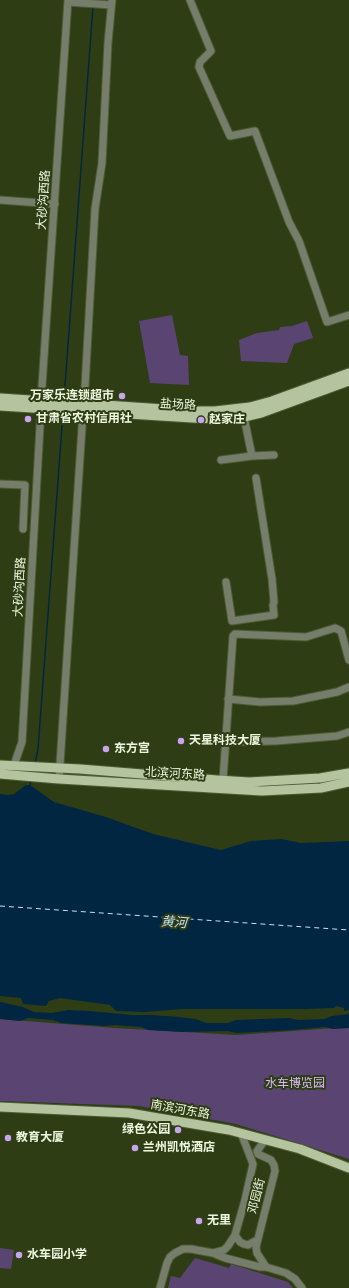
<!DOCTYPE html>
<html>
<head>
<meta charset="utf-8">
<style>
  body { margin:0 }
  canvas { display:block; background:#2f3d15 }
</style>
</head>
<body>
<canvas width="349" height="1288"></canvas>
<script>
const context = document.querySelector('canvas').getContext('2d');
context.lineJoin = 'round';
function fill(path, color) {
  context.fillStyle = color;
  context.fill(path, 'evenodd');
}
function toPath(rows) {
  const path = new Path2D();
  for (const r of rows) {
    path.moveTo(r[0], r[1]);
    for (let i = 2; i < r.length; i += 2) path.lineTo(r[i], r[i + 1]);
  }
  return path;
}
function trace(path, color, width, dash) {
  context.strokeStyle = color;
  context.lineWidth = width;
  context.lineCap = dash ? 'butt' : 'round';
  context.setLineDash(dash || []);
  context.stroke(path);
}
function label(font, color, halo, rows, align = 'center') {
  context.font = font + ' "Archivo Narrow","Noto Sans SC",sans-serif';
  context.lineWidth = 4;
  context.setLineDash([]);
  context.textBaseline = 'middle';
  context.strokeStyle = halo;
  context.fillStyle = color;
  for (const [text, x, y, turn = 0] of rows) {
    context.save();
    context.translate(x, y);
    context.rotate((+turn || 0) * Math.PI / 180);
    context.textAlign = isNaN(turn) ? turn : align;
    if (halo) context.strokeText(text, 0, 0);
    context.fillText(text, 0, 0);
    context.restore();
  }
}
const green = toPath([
  [172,315,180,355,188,356,189,385,150,383,139,321],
  [307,321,313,338,294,344,287,363,241,361,239,340,257,333,279,330,280,327,292,326],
  [0,1019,115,1028,237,1035,349,1027,349,1159,236,1124,139,1106,0,1101],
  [0,1248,14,1250,11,1269,0,1268],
  [195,1258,229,1268,231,1264,288,1282,293,1288,168,1288,171,1276,180,1278]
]);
const water = toPath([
  [26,785,30,785,54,802,106,817,153,834,221,850,251,841,282,839,301,843,349,841,349,1010,344,1011,344,1008,336,1006,334,1008,305,1009,182,1009,145,1012,116,1011,110,1005,60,998,49,1001,46,1006,23,1004,21,998,0,996,0,794,9,795,14,794],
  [0,1002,23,1007,34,1012,52,1013,68,1010,90,1011,132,1015,152,1015,179,1017,195,1019,207,1023,228,1023,235,1020,289,1018,298,1020,324,1019,332,1016,349,1014,349,1028,333,1029,325,1027,291,1030,236,1033,228,1031,182,1032,148,1030,141,1027,115,1025,105,1026,61,1023,53,1020,28,1018,20,1021,0,1019]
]);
const stream = toPath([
  [64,399,93,6],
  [35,764,38,749,63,413],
  [30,787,31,779]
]);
const ferry = toPath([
  [0,906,349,930]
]);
const minor = toPath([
  [190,0,211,51,200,62,199,67,230,136,255,131,289,222,299,241,327,322,349,315],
  [68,2,111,5],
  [0,200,55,204],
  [41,401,68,0],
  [84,404,95,209,102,163,108,43,112,0],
  [252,456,274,455],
  [221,460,252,456,244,417],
  [0,484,25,485,23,529],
  [226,582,232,621,274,615,273,605,274,602,272,579,256,478],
  [228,699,260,702,293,701,337,692,349,687],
  [225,742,276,741,337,736,349,732],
  [14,765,22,742,41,409],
  [59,779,83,412],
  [223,780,233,636,235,634,306,637,335,628,341,631,349,660],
  [265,1140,257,1151,258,1154,271,1160,274,1165,275,1171,256,1247,257,1253,266,1267],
  [235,1235,240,1242,244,1244,248,1245,257,1240],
  [213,1253,224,1250,228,1246,235,1235,245,1200,253,1164,241,1133],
  [160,1288,167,1263,170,1257,175,1253,183,1249,191,1249,213,1253,225,1258,260,1267,266,1267,286,1273,295,1279,302,1288]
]);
const major = toPath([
  [0,398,194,411,215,411,250,407,272,401,349,373],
  [0,406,193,418,221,419,244,417,261,413,349,381],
  [0,765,80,769,217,780,249,782,320,778,349,773],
  [0,774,59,779,262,791,321,788,349,782],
  [0,1107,129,1113,229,1130,300,1149,349,1168]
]);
const markers = [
  [122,396,4,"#c8a5ee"],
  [28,419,4,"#c8a5ee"],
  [201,420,4,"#c8a5ee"],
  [181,741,4,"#c8a5ee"],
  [106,749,4,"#c8a5ee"],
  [178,1130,4,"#c8a5ee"],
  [8,1138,4,"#c8a5ee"],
  [135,1148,4,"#c8a5ee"],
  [199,1221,4,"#c8a5ee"],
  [19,1255,4,"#c8a5ee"]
];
const streetNames = [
  ["大砂沟西路",44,200,-86],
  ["盐场路",178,405,3],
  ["大砂沟西路",20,587,-87],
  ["北滨河东路",175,774,3],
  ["南滨河东路",180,1110,10],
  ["邓园街",257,1196,-76]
];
const poiNames = [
  ["万家乐连锁超市",114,396,"right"],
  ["甘肃省农村信用社",36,419],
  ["赵家庄",209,420],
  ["天星科技大厦",189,741],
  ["东方宫",114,749],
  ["绿色公园",170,1130,"right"],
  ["教育大厦",16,1138],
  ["兰州凯悦酒店",143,1148],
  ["无里",207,1221],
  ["水车园小学",27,1255]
];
const parkNames = [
  ["水车博览园",295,1084]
];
const waterNames = [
  ["黄河",174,923,4]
];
fill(green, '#5a4472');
fill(water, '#002642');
trace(stream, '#002642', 1.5);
trace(ferry, '#c5e1fa', 1, [5, 4]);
trace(minor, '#4d5b35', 9);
trace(major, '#4d5b35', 11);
trace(minor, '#767e6b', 7);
trace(major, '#b4c49e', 9);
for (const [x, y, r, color] of markers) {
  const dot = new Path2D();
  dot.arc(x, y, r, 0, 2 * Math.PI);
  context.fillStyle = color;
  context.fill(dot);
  trace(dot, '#2f3d15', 1.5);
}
label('12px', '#ecf6de', '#2f3d15', streetNames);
label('bold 12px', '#ecf6de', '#2f3d15', poiNames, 'left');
label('12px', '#d7baf8', '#2f3d15', parkNames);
label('italic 13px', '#c5e1fa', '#2f3d15', waterNames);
</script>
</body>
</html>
